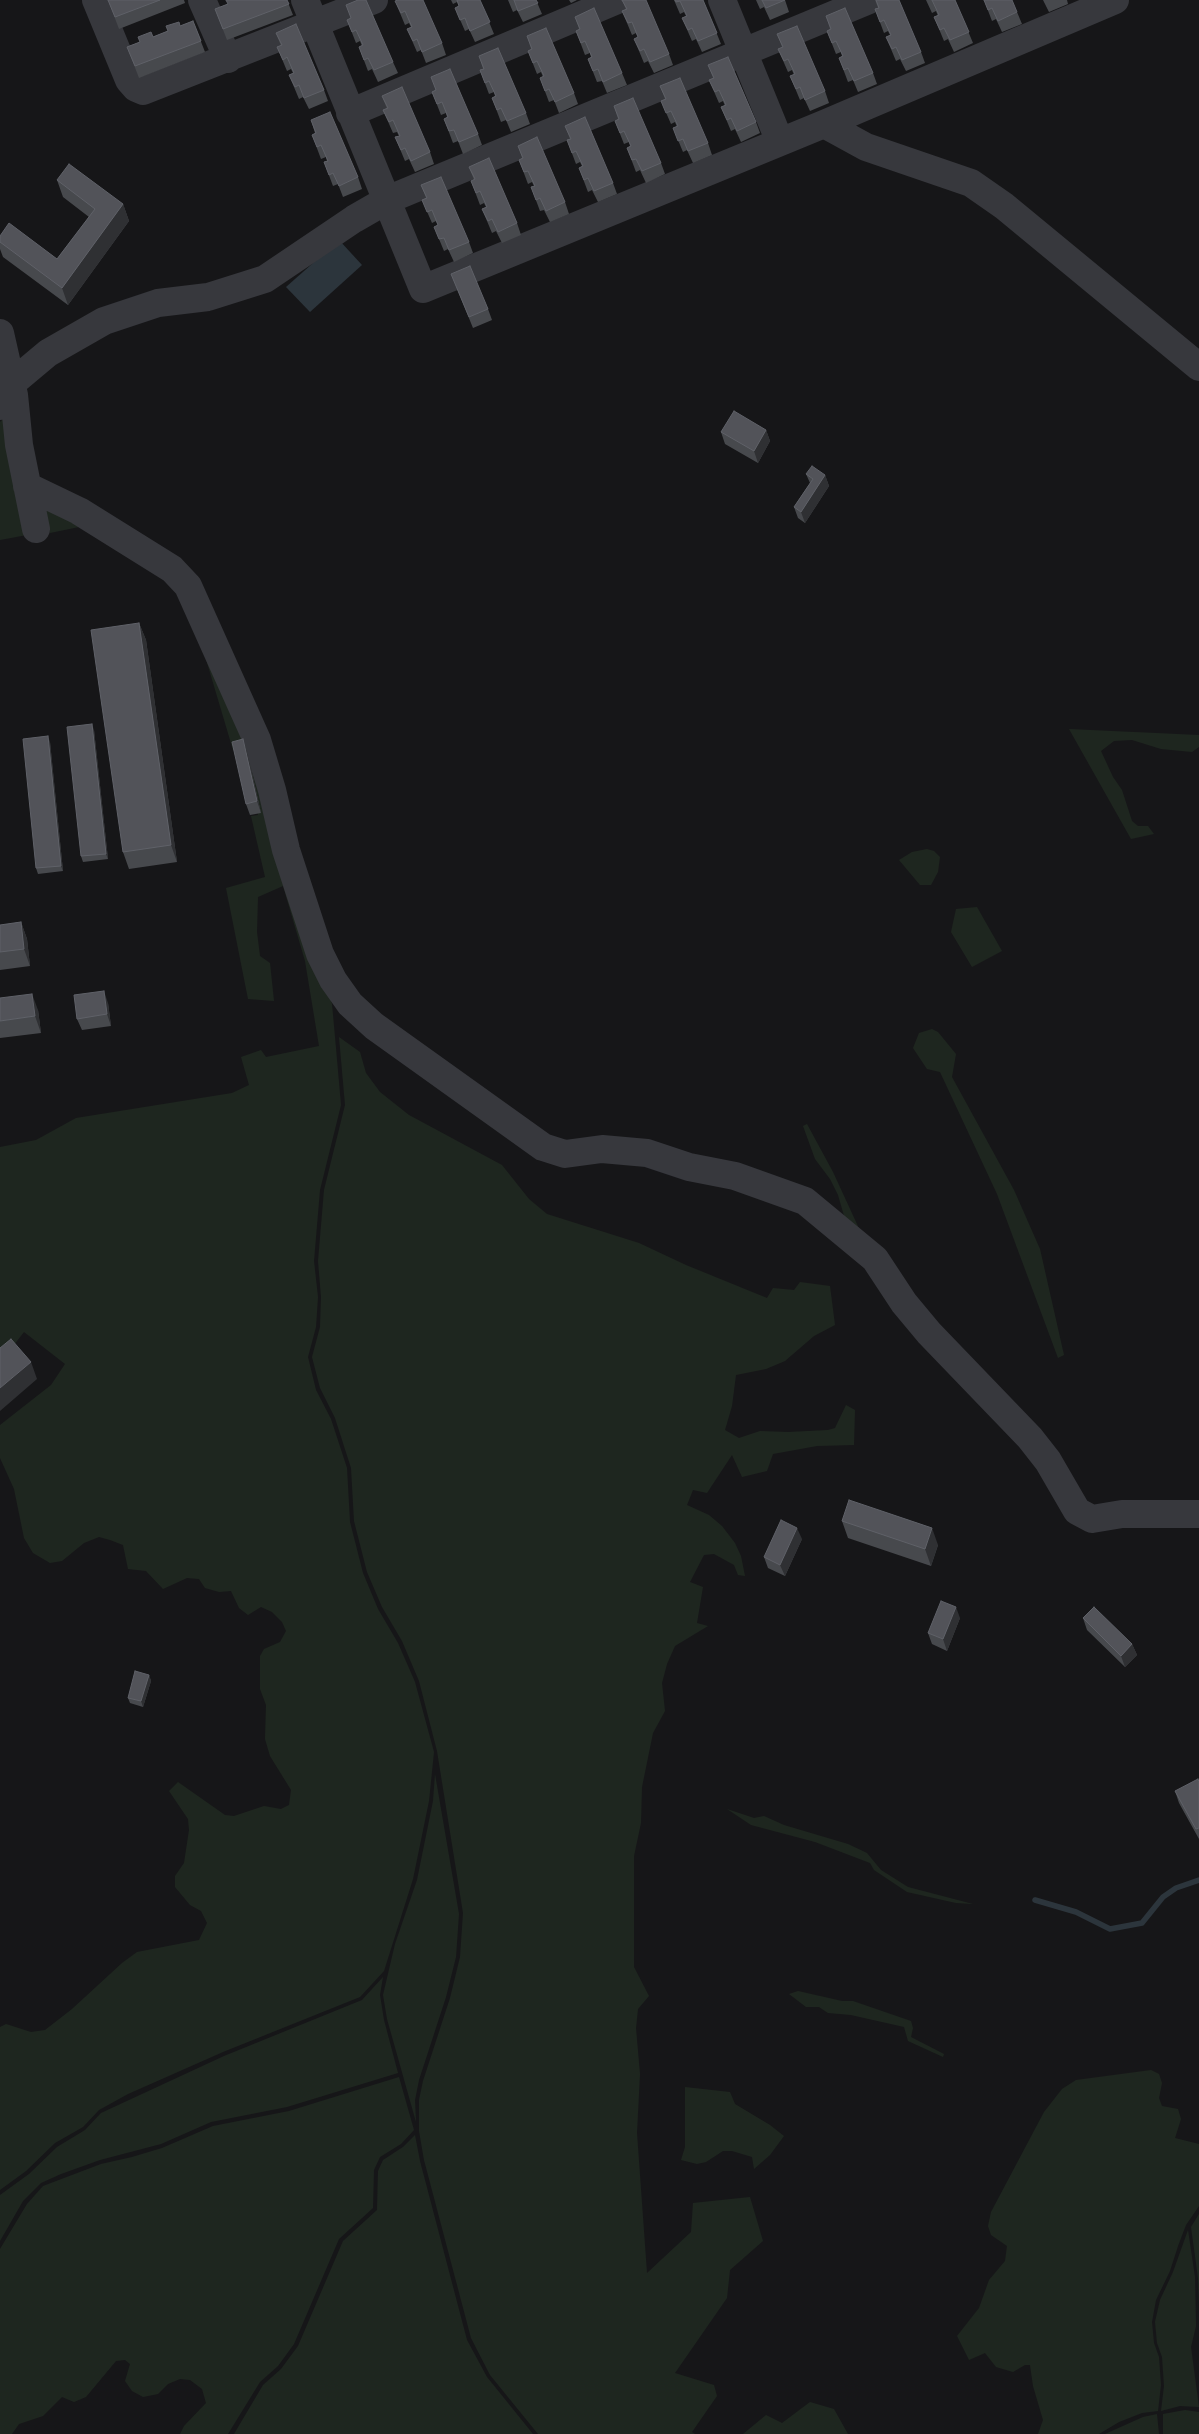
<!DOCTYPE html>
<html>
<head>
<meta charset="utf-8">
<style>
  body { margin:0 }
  canvas { display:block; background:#161618 }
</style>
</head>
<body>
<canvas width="1199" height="2434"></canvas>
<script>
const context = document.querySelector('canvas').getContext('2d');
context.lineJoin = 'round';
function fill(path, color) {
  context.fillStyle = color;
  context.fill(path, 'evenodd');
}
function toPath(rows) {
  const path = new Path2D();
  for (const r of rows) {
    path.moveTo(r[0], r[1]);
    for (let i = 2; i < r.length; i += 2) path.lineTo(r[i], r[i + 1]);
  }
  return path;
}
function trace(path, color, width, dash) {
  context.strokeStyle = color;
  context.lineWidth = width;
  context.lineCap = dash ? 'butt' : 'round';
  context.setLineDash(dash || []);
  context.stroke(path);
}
const green = toPath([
  [4,418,27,535,0,540,0,422],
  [40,498,78,516,171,572,185,588,253,744,282,849,324,974,332,1004,335,1037,341,1105,320,1190,314,1261,318,1297,316,1327,308,1357,316,1390,331,1419,347,1468,350,1522,363,1573,378,1609,398,1643,415,1682,434,1752,429,1801,413,1879,384,1971,360,1997,223,2052,128,2094,99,2110,83,2127,55,2143,26,2171,0,2190,0,2027,6,2024,31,2032,45,2030,72,2009,122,1963,137,1952,199,1940,207,1923,201,1911,190,1905,175,1887,175,1876,184,1863,189,1830,188,1819,169,1791,178,1782,225,1815,234,1816,264,1806,281,1809,289,1805,291,1790,270,1756,265,1739,266,1705,260,1689,260,1656,264,1649,280,1642,286,1631,282,1622,272,1612,261,1607,248,1615,239,1608,231,1591,219,1592,205,1588,199,1579,187,1578,163,1589,146,1571,128,1569,123,1545,110,1540,99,1537,84,1543,62,1561,50,1563,33,1553,24,1538,14,1489,0,1458,0,1425,51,1385,65,1364,24,1332,3,1359,0,1357,0,1147,36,1140,76,1118,232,1093,249,1085,241,1057,261,1050,266,1057,319,1046,305,961,283,886,258,897,257,932,260,956,270,963,274,1001,248,999,226,888,265,877,251,816,258,815,243,750,233,750,197,629,180,585,84,526,50,533],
  [1069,729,1199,735,1199,747,1192,752,1161,749,1132,740,1114,741,1101,751,1113,777,1122,790,1132,821,1138,826,1148,826,1154,834,1131,839],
  [927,849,934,851,940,857,938,872,931,885,920,885,899,860,912,852],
  [977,907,1002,951,972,967,951,932,956,909],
  [932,1029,938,1032,956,1054,952,1077,1014,1190,1040,1249,1064,1355,1058,1358,997,1194,940,1072,927,1069,913,1048,919,1033],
  [339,1037,360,1052,366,1073,380,1092,409,1115,502,1165,529,1199,547,1214,639,1243,686,1265,767,1298,773,1288,794,1290,800,1282,830,1286,835,1325,814,1336,785,1361,766,1369,736,1375,732,1406,725,1430,739,1438,760,1431,788,1432,828,1430,835,1428,846,1405,855,1410,854,1445,817,1446,773,1454,767,1471,742,1477,732,1455,707,1493,693,1490,687,1505,709,1515,722,1526,735,1543,741,1556,745,1576,738,1575,734,1565,714,1554,704,1555,690,1582,703,1587,697,1623,708,1626,675,1646,667,1664,662,1683,665,1711,653,1733,642,1787,641,1823,634,1856,634,1967,649,1996,638,2009,636,2028,640,2074,637,2133,647,2273,691,2232,693,2203,750,2197,763,2241,730,2270,727,2298,675,2373,714,2385,717,2396,692,2432,695,2434,538,2434,490,2375,471,2338,424,2160,419,2131,419,2100,423,2081,450,1998,460,1957,463,1913,437,1751,419,1681,402,1641,382,1607,367,1572,354,1521,351,1468,335,1418,320,1388,312,1357,320,1327,321,1297,318,1261,324,1190,345,1105],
  [807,1124,833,1172,868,1248,847,1226,838,1195,830,1179,815,1159,803,1126],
  [435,1774,459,1914,456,1957,446,1997,419,2080,415,2100,416,2122,387,2019,383,1995,395,1944,417,1880,433,1801],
  [727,1809,754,1818,764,1816,784,1825,848,1844,867,1853,881,1870,908,1887,973,1904,956,1903,907,1892,874,1870,870,1863,815,1842,751,1825],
  [383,1977,380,1995,384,2020,398,2073,287,2107,211,2122,161,2144,100,2160,61,2174,41,2183,23,2201,0,2241,0,2195,29,2174,57,2147,85,2130,101,2113,224,2056,362,2000],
  [798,1991,842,2001,853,2001,911,2021,913,2028,911,2037,944,2054,943,2057,908,2041,904,2027,851,2015,828,2013,819,2007,806,2007,789,1994],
  [1151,2070,1159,2074,1162,2083,1159,2098,1162,2106,1178,2109,1181,2119,1175,2138,1199,2144,1199,2206,1186,2225,1178,2246,1170,2271,1156,2300,1152,2322,1154,2343,1159,2357,1161,2385,1158,2411,1142,2413,1119,2422,1099,2434,1038,2434,1043,2420,1033,2386,1030,2365,1025,2365,1013,2372,996,2367,985,2353,969,2360,957,2336,979,2308,989,2280,1005,2261,1007,2246,991,2235,988,2226,991,2212,1044,2112,1062,2089,1076,2080],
  [399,2077,414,2130,401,2144,380,2157,374,2170,373,2208,339,2239,294,2344,278,2366,260,2382,228,2434,180,2434,184,2426,206,2403,202,2389,190,2380,180,2379,168,2384,158,2394,143,2397,132,2391,125,2381,130,2364,125,2360,116,2361,86,2397,74,2402,62,2397,43,2416,19,2424,12,2434,0,2434,0,2249,27,2204,43,2186,101,2164,132,2157,162,2148,213,2126,289,2111],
  [685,2087,730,2092,735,2104,770,2125,784,2136,770,2155,754,2169,752,2157,732,2151,723,2151,706,2162,697,2164,681,2160,685,2147],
  [415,2135,420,2161,467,2340,487,2377,533,2434,234,2434,263,2385,281,2369,298,2346,343,2241,377,2210,378,2171,383,2160,403,2147],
  [1199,2214,1199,2305,1198,2278,1191,2227],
  [1188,2230,1195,2277,1196,2326,1191,2347,1199,2407,1180,2406,1161,2411,1164,2386,1162,2357,1157,2343,1155,2322,1160,2300,1173,2272],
  [810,2402,834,2409,848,2434,743,2434,766,2415,782,2423],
  [1185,2410,1199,2412,1199,2434,1163,2434,1163,2414],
  [1157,2414,1159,2434,1105,2434,1143,2417]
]);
const water = toPath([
  [339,240,362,265,310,312,286,287]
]);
const stream = toPath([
  [1035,1900,1076,1912,1110,1929,1142,1923,1163,1897,1176,1888,1199,1880]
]);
const minor = toPath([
  [96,0,129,80,136,88,143,91,374,0],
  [202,0,228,59],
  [305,0,423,289,824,124,1115,0],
  [722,0,780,142],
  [350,113,617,0],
  [824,124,866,147,971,183,1004,206,1199,367],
  [0,333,14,395,19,445,36,529],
  [0,406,11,384,48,353,104,321,158,303,208,297,265,279,354,219,387,200,869,0],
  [27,486,79,511,172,569,188,586,257,740,272,790,286,850,320,954,333,980,350,1004,374,1026,543,1147,565,1154,602,1149,647,1153,689,1167,735,1176,805,1201,875,1259,904,1303,929,1333,1030,1438,1048,1461,1077,1511,1092,1519,1122,1514,1199,1514]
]);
const wall = toPath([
  [108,0,184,0,185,3,119,29],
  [287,0,293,15,227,40,215,9,228,4],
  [451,0,480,0,494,34,475,42,469,29,465,31,455,8,459,6,457,2,453,4],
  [508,0,536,0,542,14,523,22,517,10,513,12],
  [569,0,577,0,571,3],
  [622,0,669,54,673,65,654,73,648,61,644,63,634,39,638,37,636,33,632,35,622,11,626,10],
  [674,0,703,0,721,44,702,52,696,39,692,41,682,18,686,16,684,12,680,14],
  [756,0,785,0,789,12,770,20,764,7,760,9],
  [875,0,921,52,925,63,906,71,900,59,896,61,886,37,890,35,888,31,884,33,875,9,878,8],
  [926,0,955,0,973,43,954,52,948,39,944,41,934,17,938,16,936,11,932,13],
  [984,0,1017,12,1022,24,1002,32,996,19,992,21],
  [1043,0,1067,0,1068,4,1049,12],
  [395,1,442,43,446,55,426,63,421,50,417,52,407,29,411,27,409,23,405,25],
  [346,5,393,62,398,73,378,82,372,69,368,71,359,47,362,46,360,41,356,43,347,20,351,18],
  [826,16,873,73,877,84,858,92,853,80,848,82,839,58,842,56,841,52,836,54,827,31,830,29],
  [575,17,622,73,627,85,607,93,602,81,597,82,588,59,591,57,590,53,585,55,576,31,579,29],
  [193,21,205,52,139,78,127,47],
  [276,33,324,90,328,101,309,109,303,97,299,99,289,75,293,73,291,69,287,71,277,47,281,46],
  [777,34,825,91,829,103,810,111,804,98,800,100,790,76,794,75,792,70,788,72,778,49,782,47],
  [527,36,574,93,578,104,559,113,554,100,549,102,540,78,543,77,541,72,537,74,528,51,531,49],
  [479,56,526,113,530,124,511,132,506,120,501,122,492,98,495,96,494,92,489,94,480,70,483,69],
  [708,65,756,122,760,133,741,142,735,129,731,131,721,107,725,106,723,101,719,103,709,80,713,78],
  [431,77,478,134,482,145,463,154,458,141,453,143,444,119,447,117,446,113,441,115,432,92,436,90],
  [660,86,708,143,712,155,693,163,687,150,683,152,673,128,677,127,675,122,671,124,661,101,665,99],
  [382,96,430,152,434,164,415,172,409,159,405,161,395,137,399,136,397,132,393,133,383,110,387,109],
  [614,106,661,163,665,174,646,183,640,170,636,172,627,148,630,146,629,142,624,144,615,121,618,119],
  [311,120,358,177,362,189,343,197,338,184,333,186,324,162,327,161,326,157,321,159,312,135,315,133],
  [565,126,613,183,617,194,598,202,592,190,588,192,579,168,582,166,580,162,576,164,567,140,570,139],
  [518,146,565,202,569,214,550,222,544,210,540,211,531,187,534,186,532,182,528,184,519,160,522,158],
  [469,167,517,223,521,235,502,243,496,231,492,233,482,209,486,207,484,203,480,205,471,181,474,180],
  [57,180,123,204,129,221,68,305,3,257,0,249,0,236,57,259,89,217,63,197],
  [421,185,469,242,473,253,454,262,448,249,444,251,434,227,438,225,436,221,432,223,422,200,426,198],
  [451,274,488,309,492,320,473,328],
  [766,430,770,441,758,463,725,444,721,432],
  [806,474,825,475,829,486,805,523,798,518,794,507,810,483],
  [139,623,146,640,177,862,129,869,123,852],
  [94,730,108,859,83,862,81,856],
  [243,739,247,751,261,813,250,815,246,804],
  [50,742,63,871,38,874,36,868],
  [21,922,27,939,30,966,0,970,0,925],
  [0,998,38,1010,41,1033,0,1038],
  [108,1003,111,1026,82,1030,77,1019],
  [842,1521,938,1545,931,1566,848,1538],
  [802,1539,785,1576,768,1568,764,1557],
  [960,1618,947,1651,932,1644,928,1633],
  [1083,1618,1132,1644,1137,1655,1125,1667,1087,1630],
  [149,1675,151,1681,143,1707,130,1703,128,1698],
  [1199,1782,1199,1839,1179,1803,1175,1791]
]);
const shadedWall = toPath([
  [123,204,129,221,68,305,62,288],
  [766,430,770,441,758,463,754,451],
  [825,475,829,486,805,523,801,512],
  [139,623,146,640,177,862,171,845],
  [92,724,94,730,108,859,106,854],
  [48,736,50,742,63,871,61,866],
  [243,739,247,751,261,813,257,801],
  [21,922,27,939,30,966,24,949],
  [104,991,108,1003,111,1026,107,1014],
  [32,994,38,1010,41,1033,35,1016],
  [31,1362,37,1379,0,1411,0,1388],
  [797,1528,802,1539,785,1576,780,1565],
  [932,1528,938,1545,931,1566,925,1549],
  [956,1607,960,1618,947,1651,943,1639],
  [1132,1644,1137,1655,1125,1667,1121,1656],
  [149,1675,151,1681,143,1707,141,1701]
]);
const building = toPath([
  [108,0,160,0,115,17,108,0],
  [226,0,287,0,289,4,223,29,215,9,228,4,226,0],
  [358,0,366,0,393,62,374,70,368,58,364,60,359,47,363,45,356,30,352,32,347,20,351,18,346,5,358,0],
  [398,0,423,0,442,43,422,52,417,39,413,41,407,29,412,27,405,11,401,13,395,1,398,0],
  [457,0,480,0,490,22,470,31,465,18,460,20,455,8,459,6,457,0],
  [514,0,536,0,538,3,518,11,514,0],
  [622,0,646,0,669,54,650,62,644,49,640,51,634,39,638,37,632,22,628,23,622,11,627,9,622,0],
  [675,0,703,0,717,33,698,41,692,28,688,30,682,18,687,16,680,1,676,2,675,0],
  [762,0,785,0,766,8,762,0],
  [876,0,899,0,921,52,902,60,896,47,892,49,886,37,891,35,884,20,880,22,875,9,879,8,876,0],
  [932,0,955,0,969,32,950,40,944,28,940,30,934,17,939,15,932,0],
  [984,0,1012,0,1017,12,998,21,992,8,988,10,984,0],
  [594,8,622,73,603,82,598,69,593,71,588,59,592,57,585,41,581,43,576,31,580,29,575,17,594,8],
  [845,8,873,73,854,81,848,68,844,70,839,58,843,56,836,41,832,43,827,31,831,29,826,16,845,8],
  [193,21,201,41,135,66,127,47,140,42,138,37,151,32,153,37,168,31,166,26,179,22,180,26,193,21],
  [296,24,324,90,304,98,299,85,295,87,289,75,294,73,287,57,283,60,277,47,282,45,276,33,296,24],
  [797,26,825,91,805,100,800,87,796,89,790,76,795,74,788,59,784,61,778,49,783,47,777,34,797,26],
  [546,28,574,93,555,102,549,89,545,91,540,78,544,76,537,61,533,63,528,51,532,49,527,36,546,28],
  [498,48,526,113,507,121,501,108,497,110,492,98,496,96,489,81,485,83,480,70,484,69,479,56,498,48],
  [728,57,756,122,737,131,731,118,727,120,721,107,726,105,719,90,715,92,709,80,714,78,708,65,728,57],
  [450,69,478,134,459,142,454,130,449,131,444,119,448,117,442,102,437,104,432,92,436,90,431,77,450,69],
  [680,78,708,143,688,151,683,139,678,141,673,128,678,126,671,111,666,113,661,101,666,99,660,86,680,78],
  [402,87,430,152,411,161,405,148,401,150,395,137,400,136,393,120,389,122,383,110,388,108,382,96,402,87],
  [633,98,661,163,642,171,636,159,632,160,627,148,631,146,624,131,620,133,615,121,619,119,614,106,633,98],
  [330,112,358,177,339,186,333,173,329,175,324,162,328,161,321,145,317,147,312,135,316,133,311,120,330,112],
  [585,117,613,183,594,191,588,178,584,180,579,168,583,166,576,151,572,153,567,140,571,139,565,126,585,117],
  [537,137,565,202,546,211,540,198,536,200,531,187,535,186,528,171,524,172,519,160,523,158,518,146,537,137],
  [489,158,517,223,498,232,492,219,488,221,482,209,487,207,480,191,476,193,471,181,475,179,469,167,489,158],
  [69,164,123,204,62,288,0,242,0,236,9,223,57,259,95,209,57,180,69,164],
  [441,177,469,242,449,250,444,238,439,239,434,227,438,225,432,210,427,212,422,200,427,198,421,185,441,177],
  [470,266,488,309,469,317,451,274,470,266],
  [734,411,766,430,754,451,721,432,734,411],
  [812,466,825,475,801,512,794,507,813,479,806,474,812,466],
  [139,623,171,845,123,852,91,630,139,623],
  [92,724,106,854,81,856,67,727,92,724],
  [48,736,61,866,36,868,23,739,48,736],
  [243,739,257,801,246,804,232,742,243,739],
  [21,922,24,949,0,952,0,925,21,922],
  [104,991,107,1014,77,1019,74,995,104,991],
  [32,994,35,1016,0,1021,0,998,32,994],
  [11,1339,31,1362,0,1388,0,1348,11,1339],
  [849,1500,932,1528,925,1549,842,1521,849,1500],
  [781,1520,797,1528,780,1565,764,1557,781,1520],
  [941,1601,956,1607,943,1639,928,1633,941,1601],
  [1094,1607,1132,1644,1121,1656,1083,1618,1094,1607],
  [135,1671,149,1675,141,1701,128,1698,135,1671],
  [1198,1779,1199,1782,1199,1828,1196,1829,1175,1791,1198,1779]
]);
fill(green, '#1e261f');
fill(water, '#2c353c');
trace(stream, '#2c353c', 5.5);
trace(minor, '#37383d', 28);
fill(wall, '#47494d');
fill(shadedWall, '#2f3033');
fill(building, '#525359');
trace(building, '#5f6168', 1);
</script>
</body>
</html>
